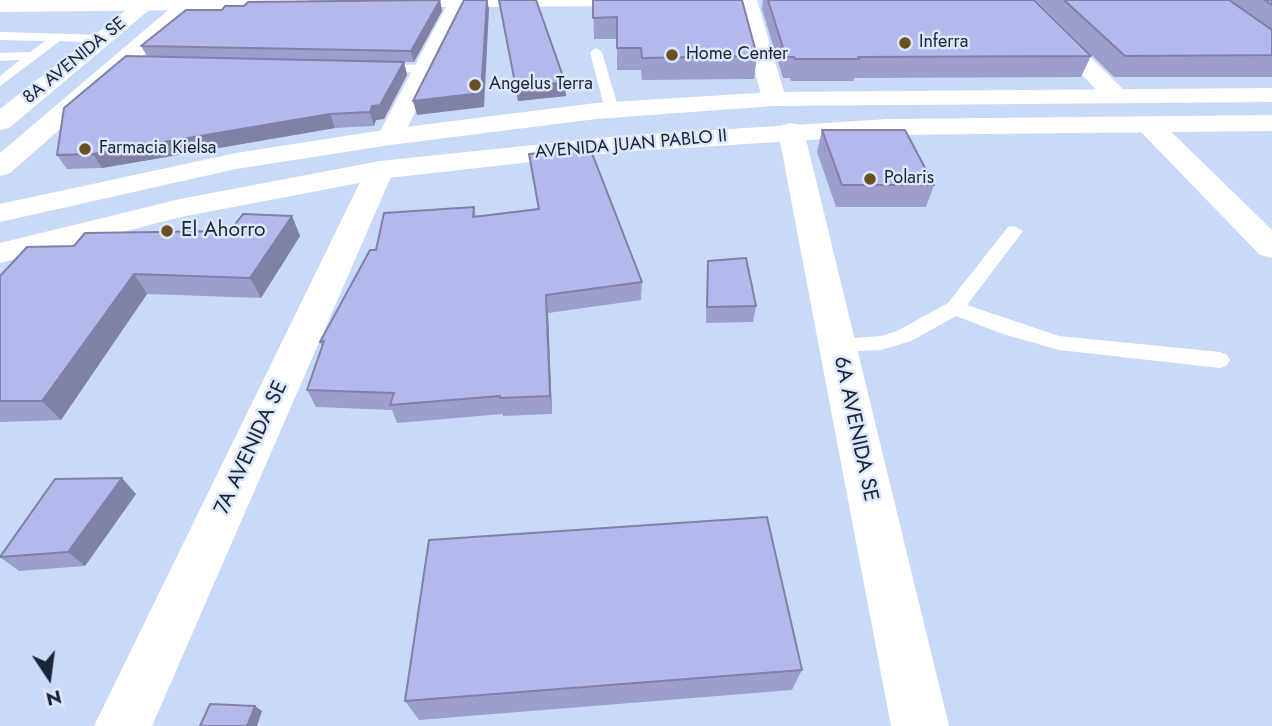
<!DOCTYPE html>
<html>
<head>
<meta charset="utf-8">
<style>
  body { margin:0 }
  #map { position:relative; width:1272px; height:726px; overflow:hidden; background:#c9daf8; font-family:Jost,sans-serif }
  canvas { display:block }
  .north { position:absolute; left:14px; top:642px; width:70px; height:70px; -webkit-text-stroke:5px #dbe7fb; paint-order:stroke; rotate:167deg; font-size:19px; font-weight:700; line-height:28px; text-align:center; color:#1b2437 }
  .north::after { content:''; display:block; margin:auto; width:24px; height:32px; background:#1b2437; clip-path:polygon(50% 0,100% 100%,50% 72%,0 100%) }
</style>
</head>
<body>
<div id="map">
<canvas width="1272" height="726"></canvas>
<div class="north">N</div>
</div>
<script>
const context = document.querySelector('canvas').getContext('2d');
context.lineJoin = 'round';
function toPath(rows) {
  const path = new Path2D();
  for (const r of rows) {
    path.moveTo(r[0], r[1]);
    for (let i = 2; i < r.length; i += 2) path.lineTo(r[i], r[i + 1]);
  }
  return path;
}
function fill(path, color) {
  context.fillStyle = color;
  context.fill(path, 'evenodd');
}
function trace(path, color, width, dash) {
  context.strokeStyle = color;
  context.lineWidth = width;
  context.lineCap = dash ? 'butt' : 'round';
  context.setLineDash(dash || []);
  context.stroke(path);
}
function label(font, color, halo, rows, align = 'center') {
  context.font = font + ' Jost,sans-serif';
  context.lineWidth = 5;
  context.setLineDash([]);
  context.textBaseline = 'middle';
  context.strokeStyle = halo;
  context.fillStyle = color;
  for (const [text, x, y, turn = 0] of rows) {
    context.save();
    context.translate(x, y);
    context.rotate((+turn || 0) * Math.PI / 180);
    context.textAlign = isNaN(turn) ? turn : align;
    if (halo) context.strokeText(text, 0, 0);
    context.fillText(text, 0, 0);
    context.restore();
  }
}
const service = toPath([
  [0,32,103,35,109,39,103,43,60,41,0,86,0,76,20,60,0,61,0,53,30,52,45,41,0,40,0,32],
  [596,48,602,52,619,110,617,113,612,114,605,110,590,52,596,48],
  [376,64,424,65,430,69,424,73,371,71,370,68,376,64],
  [1014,226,1023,231,967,305,1059,336,1220,352,1227,355,1230,360,1227,365,1220,368,1059,350,1003,334,956,316,911,341,881,350,837,352,830,350,827,345,830,340,881,336,897,331,948,303,1008,227,1014,226]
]);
const minor = toPath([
  [0,0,307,0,309,3,306,7,299,9,0,12,0,0],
  [378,0,631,0,628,4,621,6,466,7,403,137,400,143,390,145,380,143,377,137,446,7,387,8,380,6,378,0],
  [737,0,757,0,786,99,783,104,774,106,765,104,762,99,737,0],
  [1011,0,1032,0,1125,91,1128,96,1125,101,1116,103,1107,101,1011,0],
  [1149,117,1158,119,1272,230,1272,258,1260,255,1140,131,1136,125,1140,119,1149,117],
  [791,123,800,125,804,131,949,726,891,726,778,131,782,125,791,123]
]);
const tertiary = toPath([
  [139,0,161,0,9,128,0,130,0,109,139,0],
  [180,0,202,0,130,68,10,173,0,176,0,153,180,0],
  [380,161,390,164,394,170,152,726,94,726,366,170,370,164,380,161]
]);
const trunk = toPath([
  [1272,88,1272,102,774,106,596,119,390,145,236,169,0,222,0,204,236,153,390,129,596,103,774,92,1272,88],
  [1272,115,1272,131,888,135,619,152,380,179,181,217,0,263,0,243,180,199,380,161,619,136,888,119,1272,115]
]);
const wall = toPath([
  [440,0,442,11,414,62,333,61,404,62,407,75,384,119,376,120,374,126,335,128,102,168,67,169,57,155,147,56,141,46,222,10],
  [499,0,566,96,518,101],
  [593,0,757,56,754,79,642,80,641,70,617,70,617,39,594,39],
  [763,0,1034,0,1091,56,1081,77,854,78,854,81,791,81,790,78,783,78,762,9],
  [1036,0,1272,0,1272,77,1114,77],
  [822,130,934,185,926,207,836,207,817,152],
  [529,154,642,282,641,300,548,313,552,414,503,416,503,414,397,423,392,410,316,407,307,390,322,346,320,342,376,250,474,207,476,217,538,209],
  [292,216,300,236,261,298,147,294,61,420,0,422,0,276,230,231],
  [708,261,756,306,753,322,706,323,707,277],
  [136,494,85,566,19,571,0,557],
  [802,670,792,690,419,720,405,701]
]);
const shadedWall = toPath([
  [440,0,442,11,414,62,411,51],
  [487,0,489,9,484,107,417,115,413,101],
  [404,62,407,75,384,119,376,120,374,126,370,112,372,106],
  [565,82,566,96,518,101,516,88],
  [330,114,335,128,102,168,93,154],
  [292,216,300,236,261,298,250,278],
  [134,274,147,294,61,420,42,401],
  [546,295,548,313,552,414,550,396],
  [122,478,136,494,85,566,68,552],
  [255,706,262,711,257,726,247,726]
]);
const building = toPath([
  [440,0,411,51,141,46,186,10,222,10,225,6,244,6,248,2,440,0],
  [464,0,487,0,481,93,413,101,464,0],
  [499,0,536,0,565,82,516,88,499,0],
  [593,0,742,0,757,56,642,58,641,48,617,48,617,17,593,18,593,0],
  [768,0,1034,0,1091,56,858,57,859,59,795,59,794,57,786,57,768,0],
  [1064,0,1229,0,1272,30,1272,55,1125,56,1064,0],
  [1264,0,1272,0,1272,5,1264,0],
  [126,56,404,62,380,105,372,106,370,112,330,114,93,154,57,155,64,108,126,56],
  [822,130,905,130,934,185,842,185,822,130],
  [590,148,642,282,546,295,550,396,500,398,500,396,390,405,394,393,307,390,324,341,320,342,370,250,376,250,384,213,474,207,473,217,539,209,529,154,590,148],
  [243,214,292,216,250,278,134,274,42,401,0,401,0,276,27,247,74,246,85,233,230,231,243,214],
  [746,258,756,306,707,307,708,261,746,258],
  [122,478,68,552,0,557,55,479,122,478],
  [767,517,802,670,405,701,429,540,767,517],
  [210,704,255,706,247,726,200,726,210,704]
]);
const markers = [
  [905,43,7,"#695122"],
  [672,55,7,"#695122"],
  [475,85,7,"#695122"],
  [85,149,7,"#695122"],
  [870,179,7,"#695122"],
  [167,231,7,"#695122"]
];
const farPoinames = [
  ["Inferra",919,43],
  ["Home Center",686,55],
  ["Angelus Terra",489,85],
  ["Farmacia Kielsa",99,149],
  ["Polaris",884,179]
];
const farStreetnames = [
  ["8A AVENIDA SE",75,61,-39],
  ["AVENIDA JUAN PABLO II",631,145,-5]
];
const poiNames = [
  ["El Ahorro",181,231]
];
const streetNames = [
  ["6A AVENIDA SE",855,429,78],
  ["7A AVENIDA SE",252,448,-65]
];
fill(service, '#fff');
fill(minor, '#fff');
fill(tertiary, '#fff');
fill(trunk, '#fff');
fill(wall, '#9c9ecc');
fill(shadedWall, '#7f81a6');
fill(building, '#b5b8ed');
trace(building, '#7f81a6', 2);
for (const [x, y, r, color] of markers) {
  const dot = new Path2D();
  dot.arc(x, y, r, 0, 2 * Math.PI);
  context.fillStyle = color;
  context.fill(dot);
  trace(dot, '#dbe7fb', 2.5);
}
label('18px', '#1b2437', '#dbe7fb', farPoinames, 'left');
label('18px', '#1b2437', '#dbe7fb', farStreetnames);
label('21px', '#1b2437', '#dbe7fb', poiNames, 'left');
label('21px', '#1b2437', '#dbe7fb', streetNames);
</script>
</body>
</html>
